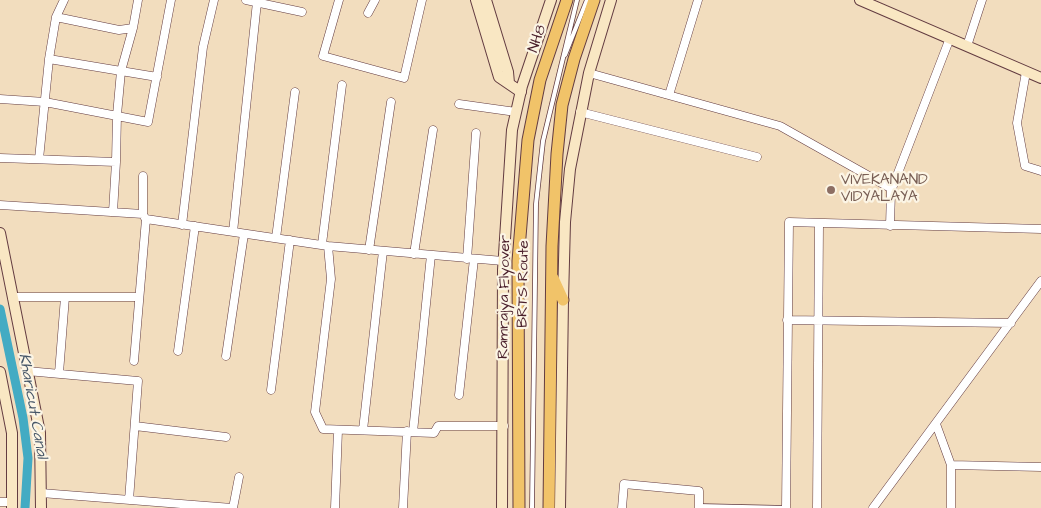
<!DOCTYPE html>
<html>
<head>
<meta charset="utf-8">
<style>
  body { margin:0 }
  canvas { display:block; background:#f2ddbe }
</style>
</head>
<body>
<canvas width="1041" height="508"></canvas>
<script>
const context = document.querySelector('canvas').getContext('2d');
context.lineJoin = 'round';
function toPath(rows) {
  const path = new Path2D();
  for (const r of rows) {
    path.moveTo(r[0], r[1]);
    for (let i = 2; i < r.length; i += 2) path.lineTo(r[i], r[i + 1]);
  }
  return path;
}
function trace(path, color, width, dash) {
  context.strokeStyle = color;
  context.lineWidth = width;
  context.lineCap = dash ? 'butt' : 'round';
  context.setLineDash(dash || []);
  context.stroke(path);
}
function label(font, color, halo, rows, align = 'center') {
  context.font = font + ' "Architects Daughter",sans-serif';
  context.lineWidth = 4.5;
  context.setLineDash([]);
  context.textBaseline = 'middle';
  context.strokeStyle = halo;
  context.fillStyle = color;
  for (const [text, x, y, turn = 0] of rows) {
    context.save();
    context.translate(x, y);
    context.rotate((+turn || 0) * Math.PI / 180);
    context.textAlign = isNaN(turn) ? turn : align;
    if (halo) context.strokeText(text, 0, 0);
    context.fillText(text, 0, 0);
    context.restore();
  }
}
const canal = toPath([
  [0,309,23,418,28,458,25,508]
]);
const lane = toPath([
  [565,55,587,0],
  [699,506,786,508],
  [532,508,536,204,543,141,577,0]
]);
const street = toPath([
  [246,0,302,12],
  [339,0,323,56,404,78,422,0],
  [368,13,375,0],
  [56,17,119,30,133,28,121,71,117,115,116,162],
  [133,28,138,0],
  [967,46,982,0],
  [49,59,56,17,64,0],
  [1026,72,1017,123,1025,166,1041,171],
  [589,73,780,126,892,189],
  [669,95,698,0],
  [0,99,45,102,148,122,171,0],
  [459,104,516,112],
  [580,112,757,157],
  [0,158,116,162,113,212],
  [39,159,49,59,157,77],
  [143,176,143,214,145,218],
  [0,205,143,214],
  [182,225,203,47,214,0],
  [890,226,891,191,950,38],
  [233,232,257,2],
  [276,238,295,92],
  [322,244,342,85],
  [328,246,331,279,315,412,323,429,434,433,438,426,504,426],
  [369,250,391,102],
  [414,254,433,130],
  [467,259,476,133],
  [12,297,139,297],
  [787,320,1011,323],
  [178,351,195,226],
  [226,356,244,234],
  [134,361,146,219,328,246,503,261],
  [27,371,138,381,129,500],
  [59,373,65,297],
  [271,390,290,240],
  [459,395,474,259],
  [936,424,951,465,951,508],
  [135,426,226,437],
  [363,430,383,251],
  [413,432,431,255],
  [951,465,1041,467],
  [41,493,232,508],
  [0,502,13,502],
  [233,508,239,477],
  [335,508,338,430],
  [403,508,407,431],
  [622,508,624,484,699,491,699,508],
  [786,508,789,222,1041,229],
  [817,508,819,225],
  [873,508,1041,281]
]);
const secondary = toPath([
  [476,0,499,77,521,92],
  [486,0,508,72,509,83],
  [860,0,1041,78],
  [0,233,40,433,41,508],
  [0,372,12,433,12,508],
  [502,508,503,270,512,130,522,86,551,0],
  [560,508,563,300,565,222,570,169,589,73,611,0]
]);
const primary = toPath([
  [553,278,563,300],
  [519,508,518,261,528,140,540,80,567,0],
  [549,508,552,246,557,154,562,105,574,59,594,0]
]);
const markers = [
  [831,190,5,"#8d6e63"]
];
const streetNames = [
  ["NH8",538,39,-71],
  ["BRTS Route",524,284,-89],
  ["Ramrajya Flyover",505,297,-89]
];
const educationNames = [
  ["VIVEKANAND",841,181],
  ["VIDYALAYA",841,198]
];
const waterNames = [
  ["Kharicut Canal",32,406,80]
];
trace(canal, '#43abc3', 9);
trace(lane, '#633c41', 5.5);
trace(street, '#633c41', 9);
trace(secondary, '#633c41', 12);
trace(primary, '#633c41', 13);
trace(lane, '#fff', 4);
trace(street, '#fff', 8);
trace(secondary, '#f9e7c3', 10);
trace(primary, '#f1c369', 11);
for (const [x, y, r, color] of markers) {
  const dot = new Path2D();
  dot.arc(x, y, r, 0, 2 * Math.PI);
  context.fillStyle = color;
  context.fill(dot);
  trace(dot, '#fcf5e5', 2);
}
label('15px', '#4a1f2b', '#fcf5e5', streetNames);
label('15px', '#785e54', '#fcf5e5', educationNames, 'left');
label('italic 16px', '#475768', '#fcf5e5', waterNames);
</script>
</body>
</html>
